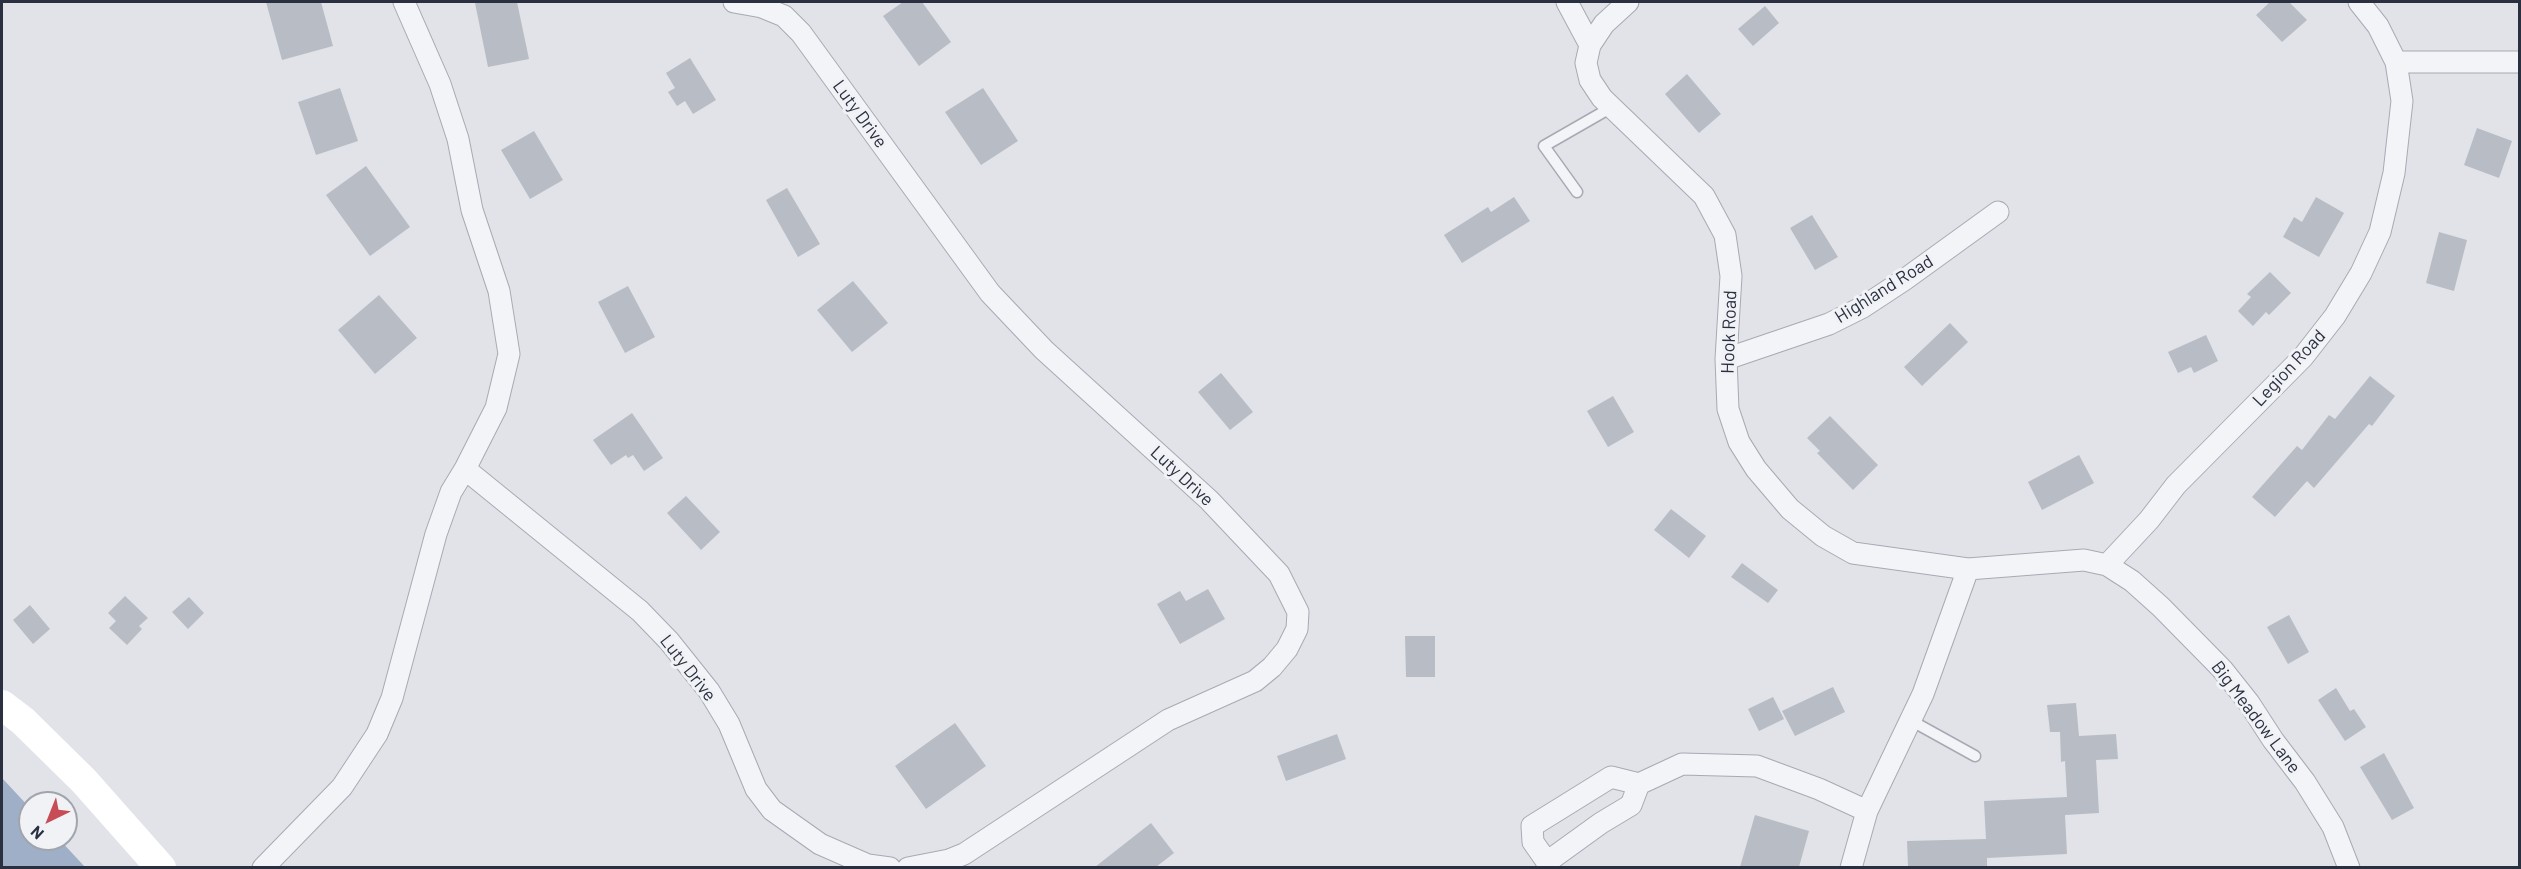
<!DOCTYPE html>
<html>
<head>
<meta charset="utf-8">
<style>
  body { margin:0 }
  #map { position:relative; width:2521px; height:869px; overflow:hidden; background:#e1e3e9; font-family:Barlow,sans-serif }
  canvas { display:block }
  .frame { position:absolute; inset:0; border:3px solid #2a3040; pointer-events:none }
  .north { position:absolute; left:18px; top:791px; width:60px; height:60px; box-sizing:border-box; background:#f0f2f6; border:2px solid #a1a4ad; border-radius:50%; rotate:223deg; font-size:16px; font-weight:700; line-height:24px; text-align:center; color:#2a3040 }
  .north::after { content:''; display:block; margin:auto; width:21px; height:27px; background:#c74c56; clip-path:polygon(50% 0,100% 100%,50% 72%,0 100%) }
</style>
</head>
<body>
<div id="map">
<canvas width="2521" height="869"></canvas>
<div class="frame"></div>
<div class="north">N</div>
</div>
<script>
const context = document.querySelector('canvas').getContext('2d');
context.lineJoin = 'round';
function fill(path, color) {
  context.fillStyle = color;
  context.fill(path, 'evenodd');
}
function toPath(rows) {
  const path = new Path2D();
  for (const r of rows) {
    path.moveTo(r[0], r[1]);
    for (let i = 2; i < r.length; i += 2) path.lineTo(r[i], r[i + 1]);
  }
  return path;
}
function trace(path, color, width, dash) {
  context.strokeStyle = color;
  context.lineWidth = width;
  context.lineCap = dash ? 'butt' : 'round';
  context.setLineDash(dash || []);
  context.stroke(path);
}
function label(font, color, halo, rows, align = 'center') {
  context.font = font + ' Barlow,sans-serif';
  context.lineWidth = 6;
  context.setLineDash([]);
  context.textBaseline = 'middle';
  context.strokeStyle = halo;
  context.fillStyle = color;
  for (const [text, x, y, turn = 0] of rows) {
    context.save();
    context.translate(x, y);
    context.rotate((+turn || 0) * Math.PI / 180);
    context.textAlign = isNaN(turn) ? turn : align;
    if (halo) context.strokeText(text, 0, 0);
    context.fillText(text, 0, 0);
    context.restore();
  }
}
const water = toPath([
  [2,778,30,808,30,839,59,839,85,867,2,867]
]);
const building = toPath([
  [266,2,321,2,333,46,282,60],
  [483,2,517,2,529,59,488,67,475,3],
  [903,2,922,2,951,42,919,66,883,16],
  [2270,2,2289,2,2307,20,2282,42,2256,15],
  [1765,6,1779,23,1753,46,1738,29],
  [690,58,716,100,693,114,685,101,677,106,668,92,675,88,666,73],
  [1687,74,1721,114,1699,133,1665,94],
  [340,88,358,141,316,155,298,102],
  [983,88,1018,141,981,165,945,112],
  [2477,128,2512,141,2499,178,2464,165],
  [534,131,563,180,530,199,501,150],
  [366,166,410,227,370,256,326,195],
  [787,188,820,244,798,257,766,200],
  [1514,197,1530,221,1462,263,1444,235,1488,207,1491,212],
  [2316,197,2344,213,2319,257,2283,237,2294,217,2302,222],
  [1812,215,1838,257,1815,270,1790,228],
  [2439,232,2467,240,2454,291,2426,283],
  [2270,272,2291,293,2269,315,2266,312,2253,326,2238,311,2251,297,2247,294],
  [853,281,888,323,852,352,817,310],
  [628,286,655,337,625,353,598,302],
  [379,295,417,338,375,374,338,330],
  [1950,323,1968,342,1922,386,1904,367],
  [2206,335,2218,361,2194,373,2191,367,2178,373,2168,352],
  [1221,373,1253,412,1230,430,1198,392],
  [2370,376,2395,396,2372,426,2369,424,2314,488,2307,481,2275,517,2252,497,2297,446,2302,450,2329,415,2335,419],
  [1613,396,1634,432,1608,447,1587,411],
  [632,413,663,458,644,471,633,455,628,458,626,455,611,465,593,440],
  [1830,416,1878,465,1853,490,1817,453,1820,451,1807,438],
  [2079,455,2094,483,2042,510,2028,482],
  [686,496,720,532,701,550,667,513],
  [1671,509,1706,536,1689,558,1654,530],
  [1742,563,1778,590,1768,603,1731,577],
  [1208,589,1225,619,1180,644,1157,604,1180,591,1186,601],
  [125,596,148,618,139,626,142,629,127,645,109,628,116,621,108,613],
  [189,597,204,613,188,629,172,612],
  [30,605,50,629,33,644,13,620],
  [2289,615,2309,652,2288,664,2267,627],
  [1405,636,1435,636,1435,677,1406,677],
  [1833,687,1845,712,1795,736,1782,711],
  [2336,688,2350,711,2354,709,2366,727,2345,741,2318,700],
  [1773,697,1784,719,1759,731,1748,709],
  [2076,703,2079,736,2116,734,2118,759,2096,760,2099,813,2065,815,2067,854,1987,858,1987,867,1908,867,1907,841,1986,839,1984,801,2067,797,2065,761,2061,762,2060,732,2050,732,2047,705],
  [955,723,986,766,926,809,895,766],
  [1337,734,1346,759,1286,781,1277,756],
  [2384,753,2414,808,2392,820,2360,767],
  [1755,815,1809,831,1799,867,1740,867],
  [1151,823,1174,853,1156,867,1095,867]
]);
const lane = toPath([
  [1577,192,1544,146,1612,107],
  [1910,720,1975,756]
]);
const street = toPath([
  [404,2,440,84,458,139,472,210,499,291,509,354,496,408,465,469,640,611,669,641,709,691,729,724,756,789,772,810,820,844,868,865,890,868],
  [734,2,762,7,784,16,801,33,990,293,1044,350,1209,500,1279,574,1298,612,1297,629,1287,649,1272,667,1255,681,1168,720,964,854,949,860,908,868],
  [1567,2,1590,45,1586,63,1590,80,1602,98,1704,196,1725,235,1731,276,1726,359,1728,409,1739,442,1756,469,1790,509,1823,536,1853,553,1968,569,2084,560,2107,565,2132,581,2161,607,2222,669,2249,703,2273,740,2305,782,2333,827,2349,868],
  [1590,45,1604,24,1628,2],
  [2396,62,2520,62],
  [1726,359,1829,324,1863,307,1904,280,1998,212],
  [2107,565,2149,520,2176,485,2303,357,2335,316,2361,273,2380,232,2394,173,2402,101,2396,62,2378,26,2359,2],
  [1547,862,1601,823,1631,805,1639,784],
  [263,868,342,787,377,734,392,698,436,534,451,492,465,469],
  [1547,868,1547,862,1533,842,1532,826,1611,777,1639,784,1682,764,1757,766,1819,789,1867,811],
  [1851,868,1867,811,1923,694,1968,569]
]);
const secondary = toPath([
  [2,705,23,721,84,781,161,868]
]);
const streetNames = [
  ["Luty Drive",860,114,54],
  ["Highland Road",1884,289,-32],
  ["Hook Road",1729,332,-88],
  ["Legion Road",2289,368,-47],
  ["Luty Drive",1182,476,43],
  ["Luty Drive",688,668,52],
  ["Big Meadow Lane",2256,717,53]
];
fill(water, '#9eafc7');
fill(building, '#b8bcc5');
trace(lane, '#a6aab3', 13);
trace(street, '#a6aab3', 23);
trace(lane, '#f3f4f7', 10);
trace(street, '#f3f4f7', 21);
trace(secondary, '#fff', 30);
label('18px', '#2a3040', '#f0f2f6', streetNames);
</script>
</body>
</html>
